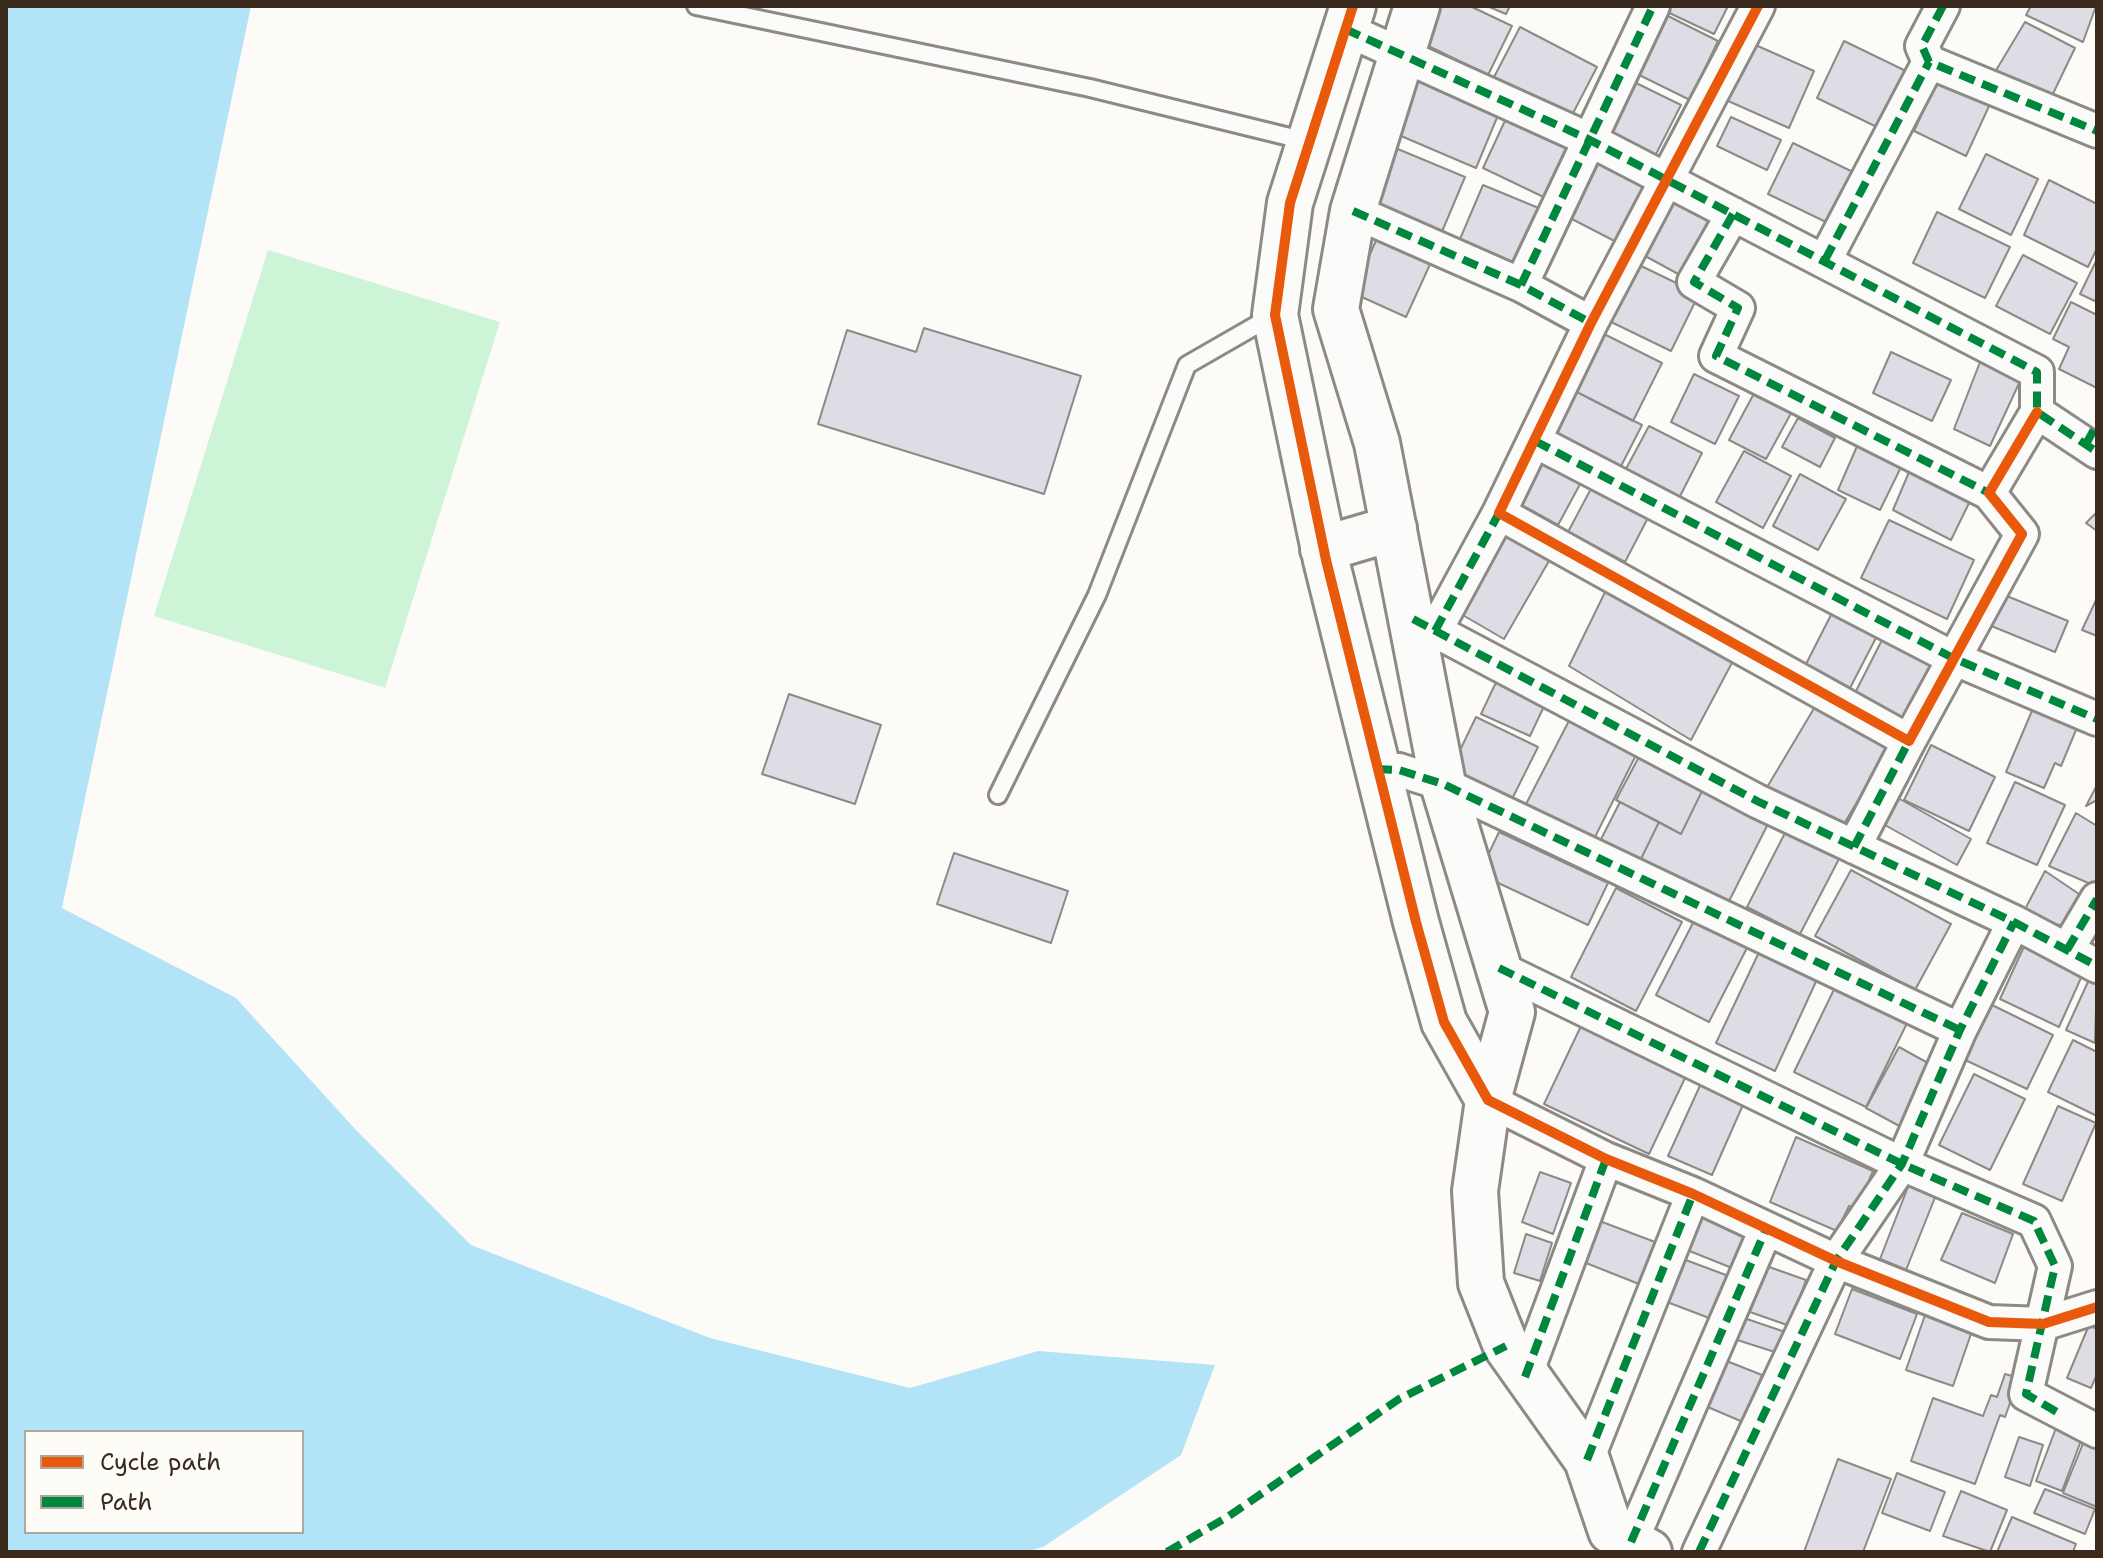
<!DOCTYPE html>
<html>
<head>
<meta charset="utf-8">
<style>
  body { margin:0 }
  #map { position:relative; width:2103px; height:1558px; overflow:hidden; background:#fcfbf8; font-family:"Shantell Sans",sans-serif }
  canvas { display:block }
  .frame { position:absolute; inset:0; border:8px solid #3b2a1e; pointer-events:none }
  .legend { position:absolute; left:24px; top:1430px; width:280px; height:104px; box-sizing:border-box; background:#fdfcf7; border:2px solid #afa8a0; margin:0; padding:10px 14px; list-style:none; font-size:24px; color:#3b2a1e }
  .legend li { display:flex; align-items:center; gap:16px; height:40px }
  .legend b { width:40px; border:2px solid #afa8a0 }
</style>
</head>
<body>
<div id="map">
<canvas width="2103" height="1558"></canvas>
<div class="frame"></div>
<ul class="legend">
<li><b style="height:10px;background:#e8590c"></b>Cycle path</li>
<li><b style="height:10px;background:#00873e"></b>Path</li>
</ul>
</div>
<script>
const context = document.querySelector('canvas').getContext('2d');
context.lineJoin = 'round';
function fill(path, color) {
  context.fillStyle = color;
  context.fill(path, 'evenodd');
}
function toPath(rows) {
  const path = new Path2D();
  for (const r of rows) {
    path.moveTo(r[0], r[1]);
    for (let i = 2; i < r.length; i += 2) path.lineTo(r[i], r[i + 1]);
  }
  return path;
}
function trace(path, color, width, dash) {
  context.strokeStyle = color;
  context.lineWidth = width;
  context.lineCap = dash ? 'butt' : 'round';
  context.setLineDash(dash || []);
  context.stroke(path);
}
const green = toPath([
  [268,250,500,322,385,688,154,616]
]);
const water = toPath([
  [6,6,251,6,62,908,236,998,355,1129,471,1245,710,1338,910,1388,1038,1351,1215,1365,1181,1455,1043,1547,1025,1552,6,1552],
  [26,1432,302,1432,302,1532,26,1532]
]);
const building = toPath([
  [1435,6,1470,6,1512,26,1488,75,1418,41,1435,6],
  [1487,6,1510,6,1506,14,1487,6],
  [1665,6,1728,6,1714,34,1663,10,1665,6],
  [2031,6,2096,6,2083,42,2026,15,2031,6],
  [1658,11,1718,41,1690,100,1629,70,1658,11],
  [2025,22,2075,48,2048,104,1992,77,2025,22],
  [1520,27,1597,67,1570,119,1493,79,1520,27],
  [1844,41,1908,72,1881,129,1817,98,1844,41],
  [1751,43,1814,71,1789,128,1726,100,1751,43],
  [1412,70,1501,108,1476,168,1387,130,1412,70],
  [1938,79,1990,104,1966,156,1914,131,1938,79],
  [1630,80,1681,105,1653,160,1603,134,1630,80],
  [1510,110,1581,143,1554,202,1483,168,1510,110],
  [1731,117,1781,140,1767,170,1717,146,1731,117],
  [1793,143,1853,172,1828,223,1768,194,1793,143],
  [1393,147,1465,177,1441,234,1370,203,1393,147],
  [1986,154,2038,179,2011,235,1959,209,1986,154],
  [1601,159,1657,190,1626,247,1570,218,1601,159],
  [2049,180,2097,204,2097,248,2088,267,2024,235,2049,180],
  [1483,185,1541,209,1515,271,1457,246,1483,185],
  [1666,194,1709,220,1680,275,1636,251,1666,194],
  [1937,212,2010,247,1985,298,1913,263,1937,212],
  [1378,236,1432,260,1406,317,1353,293,1378,236],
  [2023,255,2077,283,2050,334,1996,306,2023,255],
  [2097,259,2097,302,2080,294,2097,259],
  [1635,263,1699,294,1671,351,1607,320,1635,263],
  [2071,302,2097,315,2097,388,2059,369,2069,347,2053,339,2071,302],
  [924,328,1081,376,1044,494,818,424,847,330,916,352,924,328],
  [1596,330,1662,363,1633,421,1569,388,1596,330],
  [1891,352,1951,380,1932,421,1873,393,1891,352],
  [1982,357,2021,379,1990,446,1954,429,1982,357],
  [1694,374,1739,396,1715,444,1671,422,1694,374],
  [1758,386,1795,406,1766,459,1729,440,1758,386],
  [1569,388,1642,425,1618,472,1545,435,1569,388],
  [1798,418,1835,438,1820,467,1782,447,1798,418],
  [1649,426,1702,453,1674,508,1620,480,1649,426],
  [1861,437,1905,459,1880,510,1838,490,1861,437],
  [1744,451,1791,476,1763,528,1716,502,1744,451],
  [1543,452,1585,475,1558,525,1516,502,1543,452],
  [1912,465,1972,497,1951,540,1893,510,1912,465],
  [1800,474,1846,499,1818,550,1773,526,1800,474],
  [1594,483,1651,512,1625,562,1568,532,1594,483],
  [2097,512,2097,531,2086,523,2097,512],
  [1889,520,1974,560,1947,619,1861,578,1889,520],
  [1503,525,1553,554,1504,639,1454,610,1503,525],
  [1609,584,1734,659,1691,740,1569,666,1609,584],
  [1997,592,2068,621,2055,652,1984,623,1997,592],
  [2097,598,2097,636,2082,630,2097,598],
  [1833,611,1878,634,1850,688,1806,664,1833,611],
  [1883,638,1934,663,1906,719,1855,693,1883,638],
  [1499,676,1547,700,1530,736,1481,714,1499,676],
  [789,694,881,725,855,804,762,774,789,694],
  [2037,699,2081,718,2061,766,2055,763,2044,788,2006,772,2037,699],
  [1816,705,1889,749,1839,832,1766,789,1816,705],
  [1573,713,1640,747,1593,841,1525,806,1573,713],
  [1476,717,1538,747,1510,803,1449,773,1476,717],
  [1931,745,1995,777,1969,831,1904,800,1931,745],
  [1641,753,1705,785,1681,834,1616,800,1641,753],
  [2015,782,2065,805,2037,865,1987,843,2015,782],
  [1705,785,1771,818,1725,909,1638,865,1659,822,1681,834,1705,785],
  [2097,785,2097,800,2086,806,2097,785],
  [1898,798,1971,839,1957,865,1883,824,1898,798],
  [1620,802,1659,822,1638,865,1598,845,1620,802],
  [2076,813,2097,826,2097,878,2093,885,2049,866,2076,813],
  [1787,829,1840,857,1800,934,1747,907,1787,829],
  [1499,832,1608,883,1588,925,1479,874,1499,832],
  [954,853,1068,891,1051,943,937,904,954,853],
  [1851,870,1951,924,1915,990,1815,936,1851,870],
  [2045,871,2082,896,2068,928,2023,913,2045,871],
  [1616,888,1682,922,1636,1011,1571,977,1616,888],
  [1695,919,1748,946,1709,1022,1656,995,1695,919],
  [2026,942,2085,969,2059,1027,2000,999,2026,942],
  [1761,948,1819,975,1775,1071,1716,1043,1761,948],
  [2092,973,2097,976,2095,1043,2066,1030,2092,973],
  [1840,977,1912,1013,1866,1107,1794,1072,1840,977],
  [1988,1003,2053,1035,2027,1089,1961,1058,1988,1003],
  [1581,1026,1686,1076,1649,1154,1544,1104,1581,1026],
  [2073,1040,2097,1052,2097,1116,2048,1092,2073,1040],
  [1899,1047,1937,1068,1905,1129,1866,1108,1899,1047],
  [1974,1074,2025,1099,1990,1170,1939,1145,1974,1074],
  [1703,1079,1746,1098,1712,1175,1668,1156,1703,1079],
  [2058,1106,2096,1123,2062,1201,2023,1184,2058,1106],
  [1796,1137,1873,1171,1857,1209,1849,1206,1837,1231,1770,1202,1796,1137],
  [1540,1172,1571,1183,1553,1234,1522,1222,1540,1172],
  [1911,1179,1938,1190,1906,1270,1880,1259,1911,1179],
  [1699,1207,1758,1231,1742,1272,1682,1248,1699,1207],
  [1962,1213,2013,1234,1995,1283,1941,1260,1962,1213],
  [1597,1220,1655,1242,1639,1284,1581,1261,1597,1220],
  [1526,1234,1552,1243,1540,1281,1514,1273,1526,1234],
  [1683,1259,1734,1278,1717,1321,1667,1302,1683,1259],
  [1758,1263,1806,1280,1790,1326,1750,1312,1758,1289,1750,1287,1758,1263],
  [1852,1289,1917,1314,1900,1359,1835,1334,1852,1289],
  [1925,1315,1972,1331,1953,1386,1906,1370,1925,1315],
  [1738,1316,1788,1333,1781,1354,1731,1338,1738,1316],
  [2089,1325,2097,1329,2097,1374,2091,1388,2067,1378,2089,1325],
  [1714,1356,1762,1375,1743,1422,1696,1402,1714,1356],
  [2005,1374,2019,1378,2005,1417,2000,1415,1975,1484,1911,1461,1933,1398,1983,1416,1991,1395,1997,1397,2005,1374],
  [2056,1428,2082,1438,2062,1491,2036,1481,2056,1428],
  [2019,1437,2043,1445,2030,1486,2005,1477,2019,1437],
  [2084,1441,2097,1447,2097,1507,2063,1493,2084,1441],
  [1838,1459,1891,1479,1863,1552,1804,1552,1838,1459],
  [1897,1473,1945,1492,1930,1531,1882,1513,1897,1473],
  [2045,1489,2095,1509,2085,1534,2034,1513,2045,1489],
  [1961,1491,2007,1510,1990,1552,1943,1536,1961,1491],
  [2012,1517,2076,1544,2073,1552,1997,1552,2012,1517]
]);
const lane = toPath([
  [696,6,1090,88,1306,141],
  [998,795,1097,595,1187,365,1274,315]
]);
const street = toPath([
  [1758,6,1591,323,1499,513,1909,741,2022,534,1989,493,2037,412],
  [1943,6,1922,46,1929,62,2097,131],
  [1345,29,1588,139,2037,372,2037,412,2097,452],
  [1353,211,1521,285,1591,323],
  [1733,214,1694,282,1738,308,1716,356,1989,493],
  [1825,260,1929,62],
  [1521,285,1653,6],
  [1535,441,1953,658,2097,719],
  [1413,619,1757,801,2014,922,2097,966],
  [1435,631,1499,513],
  [1376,769,1399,770,1443,784,1960,1030],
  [1854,847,1909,741],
  [2067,950,2097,899],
  [1499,968,1902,1164,2034,1221,2055,1266,2026,1394,2097,1431],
  [1488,1100,1606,1159,1693,1194,1836,1261,1989,1322,2043,1324,2097,1307],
  [1525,1377,1606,1159],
  [1587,1460,1693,1194],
  [1631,1542,1766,1229],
  [1699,1552,1836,1261,1902,1164,1960,1030,2014,922]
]);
const secondary = toPath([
  [1353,6,1290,203,1275,315,1326,560,1416,922,1444,1022,1488,1100],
  [1417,6,1353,211,1336,309,1377,443,1443,784,1512,1012,1488,1100,1475,1191,1481,1283,1506,1346,1587,1460,1611,1531,1649,1552],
  [1323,549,1394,528]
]);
const quiet = toPath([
  [1943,6,1922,46,1929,62,2097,131],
  [1345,29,1588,139,2037,372,2037,412,2097,452],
  [1353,211,1521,285,1591,323],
  [1733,214,1694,282,1738,308,1716,356,1989,493],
  [1825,260,1929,62],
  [1521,285,1653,6],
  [1535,441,1953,658,2097,719],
  [2086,444,2097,424],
  [1413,619,1757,801,2014,922,2097,966],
  [1435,631,1499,513],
  [1376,769,1399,770,1443,784,1960,1030],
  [1854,847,1909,741],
  [2067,950,2097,899],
  [1499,968,1902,1164,2034,1221,2055,1266,2026,1394,2062,1415],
  [1525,1377,1606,1159],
  [1587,1460,1693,1194],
  [1631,1542,1766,1229],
  [1167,1552,1229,1516,1399,1399,1506,1346],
  [1699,1552,1836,1261,1902,1164,1960,1030,2014,922]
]);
const cycleway = toPath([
  [1353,6,1290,203,1275,315,1326,560,1416,922,1444,1022,1488,1100,1606,1159,1693,1194,1836,1261,1989,1322,2043,1324,2097,1307],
  [1758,6,1591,323,1499,513,1909,741,2022,534,1989,493,2037,412]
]);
fill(green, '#cdf4d6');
fill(water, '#b3e3f7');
fill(building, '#dedce4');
trace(building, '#8d8985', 2);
trace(lane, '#8d8985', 22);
trace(street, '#8d8985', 38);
trace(secondary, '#8d8985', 50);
trace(lane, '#fbfbf9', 16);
trace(street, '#fbfbf9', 32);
trace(secondary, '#fbfbf9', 44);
trace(quiet, '#00873e', 8, [16, 8]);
trace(cycleway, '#e8590c', 10);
</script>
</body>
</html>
